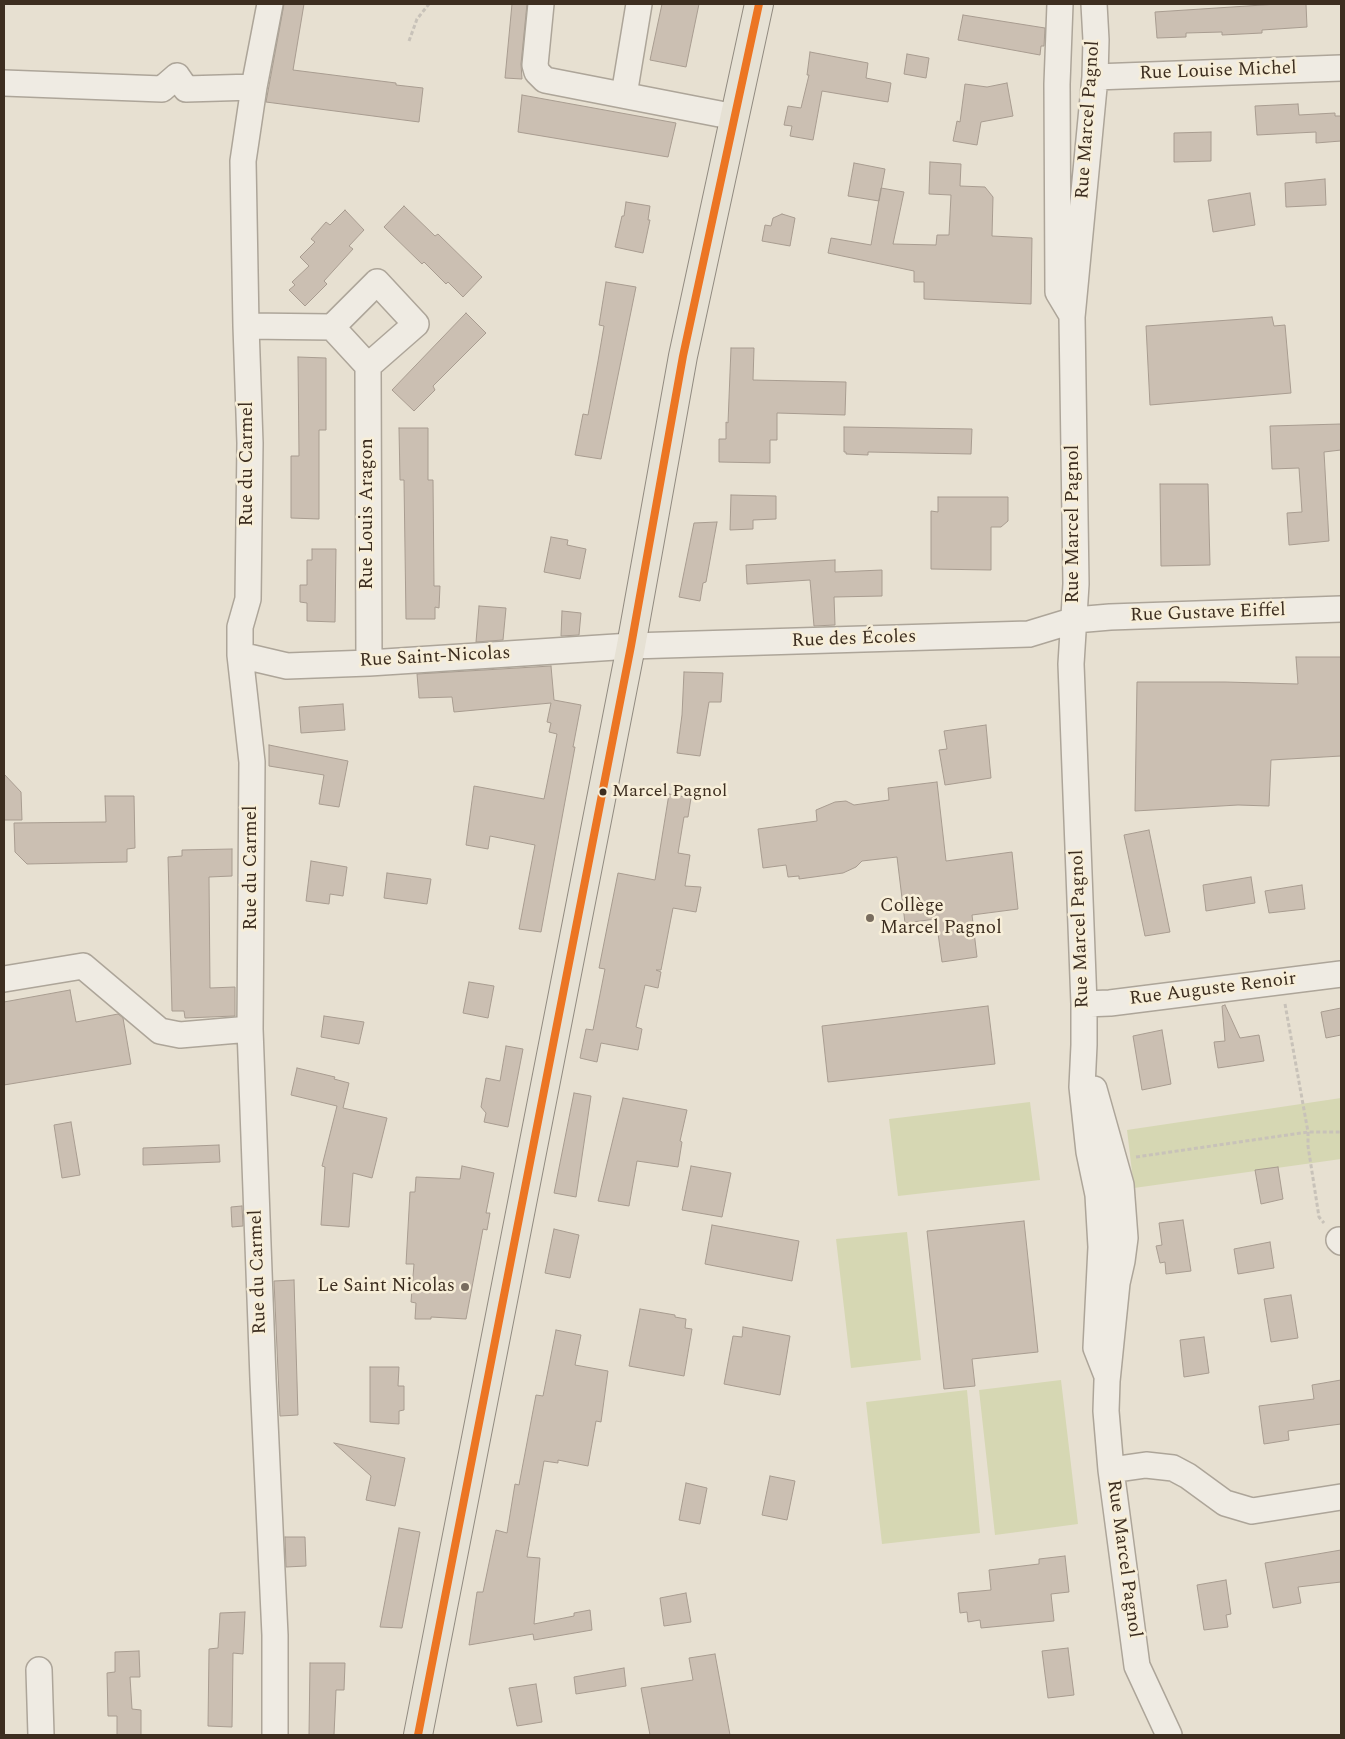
<!DOCTYPE html>
<html>
<head>
<meta charset="utf-8">
<style>
  body { margin:0 }
  #map { position:relative; width:1345px; height:1739px; overflow:hidden; background:#e7e0d1; font-family:Spectral,serif }
  canvas { display:block }
  .frame { position:absolute; inset:0; border:5px solid #3d2e20; pointer-events:none }
</style>
</head>
<body>
<div id="map">
<canvas width="1345" height="1739"></canvas>
<div class="frame"></div>
</div>
<script>
const context = document.querySelector('canvas').getContext('2d');
context.lineJoin = 'round';
function fill(path, color) {
  context.fillStyle = color;
  context.fill(path, 'evenodd');
}
function toPath(rows) {
  const path = new Path2D();
  for (const r of rows) {
    path.moveTo(r[0], r[1]);
    for (let i = 2; i < r.length; i += 2) path.lineTo(r[i], r[i + 1]);
  }
  return path;
}
function trace(path, color, width, dash) {
  context.strokeStyle = color;
  context.lineWidth = width;
  context.lineCap = dash ? 'butt' : 'round';
  context.setLineDash(dash || []);
  context.stroke(path);
}
function label(font, color, halo, rows, align = 'center') {
  context.font = font + ' Spectral,serif';
  context.lineWidth = 5;
  context.setLineDash([]);
  context.textBaseline = 'middle';
  context.strokeStyle = halo;
  context.fillStyle = color;
  for (const [text, x, y, turn = 0] of rows) {
    context.save();
    context.translate(x, y);
    context.rotate((+turn || 0) * Math.PI / 180);
    context.textAlign = isNaN(turn) ? turn : align;
    if (halo) context.strokeText(text, 0, 0);
    context.fillText(text, 0, 0);
    context.restore();
  }
}
const green = toPath([
  [1341,1098,1341,1159,1134,1188,1127,1130],
  [1030,1102,1040,1180,898,1196,889,1119],
  [907,1232,921,1360,851,1368,836,1239],
  [1061,1380,1078,1524,995,1535,979,1390],
  [967,1390,980,1533,882,1544,866,1402]
]);
const building = toPath([
  [284,4,304,4,293,70,396,83,396,85,423,88,419,122,266,102,284,4],
  [512,4,527,4,521,64,522,79,505,78,512,4],
  [662,4,699,4,686,67,650,60,662,4],
  [1278,4,1306,4,1307,27,1262,30,1262,33,1222,35,1222,32,1186,33,1186,37,1157,38,1155,12,1278,4],
  [963,15,1045,28,1044,46,1041,46,1040,55,958,40,963,15],
  [810,52,868,63,866,78,891,83,888,102,822,91,813,140,790,136,792,126,784,125,788,106,801,108,809,75,807,75,810,52],
  [907,54,929,58,926,78,904,74,907,54],
  [1007,83,1013,116,981,122,977,145,953,141,957,121,960,122,965,84,987,87,1007,83],
  [522,95,676,123,668,157,518,132,522,95],
  [1298,104,1299,115,1335,113,1335,116,1341,116,1341,141,1316,143,1316,132,1257,135,1255,106,1298,104],
  [1211,132,1211,161,1174,162,1174,133,1211,132],
  [930,162,961,164,960,186,985,187,993,197,992,236,1032,238,1031,304,924,299,924,282,914,282,914,271,828,253,831,238,871,245,881,188,904,192,893,244,936,245,937,235,949,235,951,195,929,194,930,162],
  [854,163,885,169,879,201,848,196,854,163],
  [1325,179,1326,205,1286,207,1285,183,1325,179],
  [1250,193,1255,225,1213,232,1208,200,1250,193],
  [626,202,650,206,648,220,650,220,643,253,615,247,622,216,624,216,626,202],
  [404,206,435,236,438,234,482,277,463,297,448,282,446,284,424,262,422,264,384,227,404,206],
  [345,210,364,230,349,246,353,249,324,281,327,284,305,306,289,290,295,285,292,282,309,266,300,257,315,242,311,239,326,222,330,225,345,210],
  [782,214,795,218,790,246,762,241,765,225,771,226,773,218,782,214],
  [606,282,636,287,601,459,575,455,583,414,588,415,598,361,604,326,599,325,606,282],
  [466,313,486,333,433,386,435,390,414,411,392,390,466,313],
  [1272,317,1274,326,1285,325,1291,393,1150,405,1146,326,1272,317],
  [731,348,754,348,753,380,846,382,845,415,777,413,777,440,770,440,770,463,719,462,719,439,726,439,726,422,728,423,731,348],
  [298,357,326,358,326,430,319,430,319,519,291,518,291,456,299,456,298,357],
  [1341,424,1341,450,1324,452,1329,541,1289,545,1287,513,1302,512,1299,468,1272,469,1270,426,1341,424],
  [844,427,972,429,971,454,868,452,868,455,846,454,846,452,844,452,844,427],
  [399,428,428,428,428,480,433,480,434,586,440,586,439,608,435,607,435,619,406,619,404,480,400,480,399,428],
  [1160,484,1208,484,1210,565,1161,566,1160,484],
  [731,495,776,496,776,519,753,520,753,529,730,530,731,495],
  [938,497,1008,497,1008,521,1001,527,991,527,991,570,931,569,931,511,938,512,938,497],
  [717,522,706,582,703,583,700,601,679,597,694,523,717,522],
  [551,537,568,540,567,545,586,549,580,579,544,572,551,537],
  [312,549,336,549,335,622,307,621,307,603,300,602,300,585,307,585,307,560,312,560,312,549],
  [835,560,835,572,882,570,882,596,834,597,835,625,814,626,810,580,747,584,746,565,835,560],
  [479,606,506,608,503,640,476,642,479,606],
  [562,611,581,613,579,635,561,636,562,611],
  [1296,657,1341,657,1341,756,1271,760,1269,806,1238,805,1135,811,1137,682,1225,682,1298,684,1296,657],
  [551,666,554,700,581,705,573,747,575,747,541,932,519,929,535,845,490,836,488,849,466,845,474,786,544,799,557,734,549,732,551,723,547,722,551,703,454,712,452,697,419,698,417,674,551,666],
  [684,672,723,673,721,702,709,702,700,756,677,753,682,715,684,672],
  [343,704,345,730,301,733,299,707,343,704],
  [986,725,991,778,945,785,939,750,947,749,944,731,986,725],
  [269,745,348,761,339,807,319,804,324,775,269,766,269,745],
  [4,774,21,792,22,820,4,820,4,774],
  [937,782,946,861,1012,852,1018,909,972,915,977,957,942,962,936,919,905,923,897,857,862,861,856,867,843,873,799,879,799,876,788,877,786,865,763,868,758,829,817,821,816,810,835,802,846,801,854,805,889,800,888,788,937,782],
  [669,794,691,798,688,817,684,817,678,853,690,855,685,886,701,887,696,912,673,908,661,970,656,970,661,972,658,988,645,985,636,1027,642,1029,638,1050,601,1043,597,1062,580,1058,586,1029,593,1030,605,969,599,968,618,873,655,880,669,794],
  [105,796,134,796,135,848,127,849,127,862,27,864,15,852,14,823,106,822,105,796],
  [1149,830,1170,932,1145,936,1124,835,1149,830],
  [232,849,232,876,209,877,210,988,235,987,235,1016,185,1018,184,1011,172,1011,168,857,182,856,182,850,232,849],
  [311,861,347,867,343,896,330,894,329,904,306,901,311,861],
  [387,873,431,879,427,904,384,898,387,873],
  [1251,877,1255,903,1206,911,1203,885,1251,877],
  [1302,885,1305,909,1269,913,1265,891,1302,885],
  [469,982,494,986,488,1018,463,1013,469,982],
  [70,990,76,1022,118,1014,123,1018,131,1064,4,1085,4,1002,70,990],
  [1225,1005,1240,1038,1259,1035,1264,1061,1218,1068,1214,1042,1225,1041,1222,1006,1225,1005],
  [988,1006,995,1064,828,1082,822,1026,988,1006],
  [1341,1008,1341,1035,1326,1038,1321,1012,1341,1008],
  [324,1016,364,1022,359,1044,321,1037,324,1016],
  [1162,1030,1171,1084,1142,1090,1133,1036,1162,1030],
  [506,1046,523,1049,508,1127,484,1122,486,1113,481,1107,486,1078,500,1081,506,1046],
  [297,1068,335,1077,334,1079,349,1083,343,1108,387,1118,372,1178,353,1173,349,1227,321,1225,325,1167,322,1166,337,1106,291,1095,297,1068],
  [574,1093,591,1096,576,1197,554,1193,574,1093],
  [623,1098,687,1110,680,1141,682,1142,678,1167,637,1161,629,1206,598,1201,623,1098],
  [71,1122,80,1175,62,1178,54,1125,71,1122],
  [219,1145,220,1162,143,1165,143,1148,219,1145],
  [462,1166,494,1173,486,1213,490,1213,487,1230,483,1229,466,1319,431,1317,431,1319,415,1319,416,1303,411,1302,414,1264,406,1264,410,1192,415,1192,416,1177,460,1179,462,1166],
  [691,1166,731,1173,722,1217,682,1210,691,1166],
  [1278,1167,1283,1199,1261,1204,1255,1170,1278,1167],
  [242,1206,243,1226,232,1227,231,1207,242,1206],
  [1183,1220,1191,1271,1166,1274,1165,1262,1160,1263,1156,1246,1162,1245,1159,1223,1183,1220],
  [1024,1221,1038,1352,972,1359,975,1386,944,1389,927,1231,1024,1221],
  [712,1225,799,1241,792,1281,705,1264,712,1225],
  [554,1229,579,1235,570,1278,545,1273,554,1229],
  [1270,1242,1274,1268,1238,1274,1234,1249,1270,1242],
  [294,1280,298,1415,280,1416,274,1281,294,1280],
  [1291,1295,1298,1338,1271,1342,1264,1299,1291,1295],
  [640,1309,675,1315,675,1317,686,1319,685,1328,692,1329,684,1376,629,1366,640,1309],
  [743,1327,790,1336,780,1395,724,1384,733,1336,742,1337,743,1327],
  [556,1330,581,1335,575,1365,608,1371,601,1422,596,1421,588,1466,558,1460,558,1463,544,1461,527,1557,540,1558,534,1624,574,1616,574,1613,590,1610,592,1630,534,1640,533,1634,469,1645,477,1592,483,1592,496,1530,507,1533,515,1484,519,1485,536,1395,543,1396,556,1330],
  [1204,1337,1209,1373,1184,1377,1180,1340,1204,1337],
  [370,1367,399,1367,398,1386,404,1386,404,1410,399,1411,399,1424,370,1422,370,1367],
  [1341,1380,1341,1424,1288,1431,1289,1440,1264,1444,1259,1406,1314,1399,1312,1385,1341,1380],
  [334,1443,405,1458,395,1506,366,1500,371,1476,334,1443],
  [770,1476,795,1481,787,1520,762,1515,770,1476],
  [686,1483,707,1488,700,1524,679,1520,686,1483],
  [399,1528,420,1532,402,1628,380,1627,399,1528],
  [285,1537,305,1537,306,1566,286,1567,285,1537],
  [1341,1550,1341,1582,1298,1587,1301,1603,1273,1608,1265,1563,1341,1550],
  [1065,1556,1069,1592,1051,1594,1054,1621,981,1628,980,1620,968,1622,967,1612,960,1613,958,1593,991,1590,989,1570,1039,1564,1039,1559,1065,1556],
  [1226,1580,1231,1614,1226,1615,1228,1627,1204,1630,1197,1585,1226,1580],
  [686,1593,691,1622,664,1626,660,1598,686,1593],
  [245,1612,243,1654,233,1653,232,1727,208,1726,209,1649,218,1648,220,1613,245,1612],
  [1068,1648,1074,1695,1048,1698,1042,1651,1068,1648],
  [139,1651,140,1677,130,1677,132,1709,141,1710,141,1735,117,1735,117,1716,108,1716,107,1673,115,1672,115,1652,139,1651],
  [715,1654,730,1735,650,1735,641,1688,693,1680,689,1658,715,1654],
  [310,1663,345,1663,344,1690,336,1690,334,1735,309,1735,310,1663],
  [624,1668,626,1686,576,1694,574,1677,624,1668],
  [536,1684,542,1722,517,1726,509,1688,536,1684]
]);
const path = toPath([
  [409,41,417,19,429,4],
  [1285,1004,1308,1132,1308,1146,1319,1217,1324,1223],
  [1136,1157,1308,1132,1341,1132]
]);
const minor = toPath([
  [270,4,254,87,243,161,246,326,250,443,248,599,240,627,240,655,252,762,250,1029,263,1379,275,1635,275,1735],
  [541,4,535,65,537,72,545,80,735,117],
  [1060,4,1057,84,1058,292,1070,312],
  [1094,4,1096,40,1095,77,1072,317,1076,584,1071,664,1084,1004,1084,1045,1082,1087,1089,1152,1098,1195,1101,1247,1096,1348,1107,1376],
  [1095,77,1341,68],
  [4,83,162,89,177,76,186,89,254,87],
  [624,95,639,4],
  [246,326,332,327,368,366,416,324,377,282,332,327],
  [368,366,369,663],
  [240,655,287,666,369,663,631,646,1029,634,1075,620,1110,617,1341,609],
  [4,979,83,966,160,1031,180,1035,250,1029],
  [1084,1004,1110,1003,1341,974],
  [1094,1089,1121,1185,1125,1238,1122,1261,1117,1283,1107,1381,1106,1411,1111,1470,1137,1666,1169,1735],
  [1339,1240,1341,1242],
  [1111,1470,1146,1465,1173,1468,1188,1476,1225,1503,1252,1511,1341,1497],
  [39,1670,41,1735]
]);
const major = toPath([
  [418,1735,631,646,683,356,759,4]
]);
const bus1 = toPath([
  [418,1735,631,646,683,356,759,4]
]);
const markers = [
  [603,792,4.5,"#3d2e20"],
  [870,918,5,"#786c5e"],
  [465,1287,5,"#786c5e"]
];
const busNames = [
  ["Marcel Pagnol",612,792]
];
const streetNames = [
  ["Rue Louise Michel",1218,72,-2],
  ["Rue Marcel Pagnol",1089,120,-86],
  ["Rue du Carmel",248,464,-90],
  ["Rue Louis Aragon",368,514,-90],
  ["Rue Marcel Pagnol",1074,524,-90],
  ["Rue Gustave Eiffel",1208,614,-2],
  ["Rue des Écoles",854,640,-2],
  ["Rue Saint-Nicolas",435,658,-3],
  ["Rue du Carmel",252,868,-90],
  ["Rue Marcel Pagnol",1081,929,-92],
  ["Rue Auguste Renoir",1213,990,-7],
  ["Rue du Carmel",259,1272,-92],
  ["Rue Marcel Pagnol",1123,1559,82]
];
const poiNames = [
  ["Collège",880,907],
  ["Marcel Pagnol",880,929],
  ["Le Saint Nicolas",455,1287,"right"]
];
fill(green, '#d6d7b3');
fill(building, '#cbbfb2');
trace(building, '#a89c90', 1);
trace(minor, '#ada599', 28);
trace(major, '#928b80', 30);
trace(path, '#c8c2b9', 3, [4, 2.5]);
trace(minor, '#efebe3', 25);
trace(major, '#e6e1d4', 28);
trace(bus1, '#ec7523', 8);
for (const [x, y, r, color] of markers) {
  const dot = new Path2D();
  dot.arc(x, y, r, 0, 2 * Math.PI);
  context.fillStyle = color;
  context.fill(dot);
  trace(dot, '#f7eed8', 2);
}
label('18px', '#3d2e20', '#f7eed8', busNames, 'left');
label('19px', '#3d2e20', '#f7eed8', streetNames);
label('19px', '#3d2e20', '#f7eed8', poiNames, 'left');
</script>
</body>
</html>
